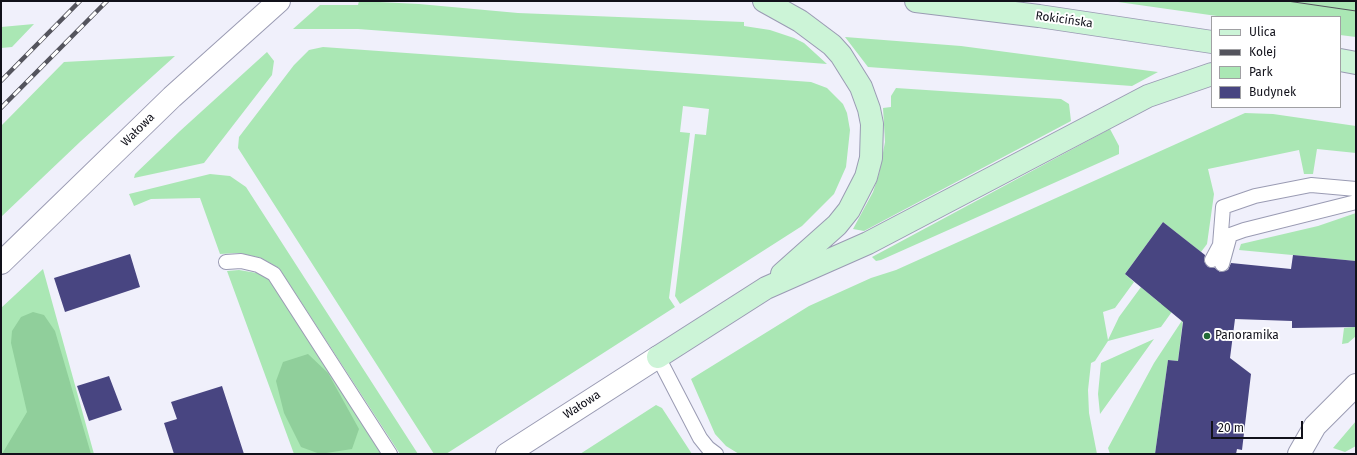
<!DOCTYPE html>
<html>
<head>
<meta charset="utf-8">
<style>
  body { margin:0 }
  #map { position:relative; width:1357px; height:455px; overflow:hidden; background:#f0f0fb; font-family:"Fira Sans",sans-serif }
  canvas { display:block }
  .frame { position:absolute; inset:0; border:2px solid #11111a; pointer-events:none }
  .legend { position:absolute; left:1211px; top:16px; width:130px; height:92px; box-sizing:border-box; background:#fff; border:1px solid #a0a0a3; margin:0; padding:5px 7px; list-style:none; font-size:12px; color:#11111a }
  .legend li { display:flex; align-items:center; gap:8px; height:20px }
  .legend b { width:20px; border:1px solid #a0a0a3 }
  .scale { position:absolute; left:1211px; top:421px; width:92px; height:18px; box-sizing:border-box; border:2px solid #11111a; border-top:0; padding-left:5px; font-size:12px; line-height:14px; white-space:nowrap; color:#11111a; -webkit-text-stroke:3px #fff; paint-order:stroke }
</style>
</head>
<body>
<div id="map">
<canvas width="1357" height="455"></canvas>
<div class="frame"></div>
<ul class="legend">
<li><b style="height:5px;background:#ccf4d7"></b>Ulica</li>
<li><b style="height:5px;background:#54545d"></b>Kolej</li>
<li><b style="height:11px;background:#aae7b4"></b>Park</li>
<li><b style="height:11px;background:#484581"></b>Budynek</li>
</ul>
<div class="scale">20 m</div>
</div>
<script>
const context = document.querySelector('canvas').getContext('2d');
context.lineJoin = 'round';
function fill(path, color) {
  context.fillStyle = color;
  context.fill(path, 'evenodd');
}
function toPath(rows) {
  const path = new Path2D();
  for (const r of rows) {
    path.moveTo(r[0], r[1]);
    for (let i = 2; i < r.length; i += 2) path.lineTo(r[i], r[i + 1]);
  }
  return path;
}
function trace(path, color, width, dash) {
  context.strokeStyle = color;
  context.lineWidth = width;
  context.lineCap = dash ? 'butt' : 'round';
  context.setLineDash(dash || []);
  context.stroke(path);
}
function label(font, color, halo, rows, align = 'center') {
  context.font = font + ' "Fira Sans",sans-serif';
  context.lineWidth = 4;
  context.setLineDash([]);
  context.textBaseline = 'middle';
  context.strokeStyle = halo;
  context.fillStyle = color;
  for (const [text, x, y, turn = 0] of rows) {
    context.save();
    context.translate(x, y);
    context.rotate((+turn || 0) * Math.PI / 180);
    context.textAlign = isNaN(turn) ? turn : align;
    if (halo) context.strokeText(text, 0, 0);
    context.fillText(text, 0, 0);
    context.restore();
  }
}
const green = toPath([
  [359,1,419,4,518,13,744,22,744,26,770,30,794,38,804,43,827,64,358,29,293,29,320,5,358,5],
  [1111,1,1356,1,1356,37,1340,35,1340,17,1224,17],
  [34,24,12,47,1,48,1,27],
  [845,37,961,46,1158,72,1132,86,868,67],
  [323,47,811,82,827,88,843,104,847,113,850,130,846,167,834,194,802,226,680,304,675,296,695,134,706,135,709,109,683,106,680,132,690,133,669,298,675,307,446,454,434,454,238,148,239,137,294,65,309,50],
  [267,52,274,61,272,75,204,163,134,178,135,174,180,131],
  [175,56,81,141,1,217,1,126,64,62],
  [896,88,1061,99,1069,104,1071,121,864,231,853,229,873,192,879,174,885,142,883,108,891,107,891,96],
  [1245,113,1273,114,1356,126,1356,153,1317,149,1313,174,1304,174,1299,150,1208,169,1214,194,1207,244,1201,252,1163,222,1125,274,1134,282,1115,308,1103,312,1108,340,1119,317,1141,287,1161,304,1176,306,1161,327,1108,341,1095,361,1091,363,1088,390,1089,413,1097,454,739,454,726,446,715,434,691,379,809,306,871,278,896,270],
  [1110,129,1119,146,1119,154,881,260,876,261,872,257],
  [210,174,230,176,246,187,418,454,400,454,279,268,261,258,239,253,220,254,200,198,151,199,134,206,129,194],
  [1356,213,1356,278,1356,261,1239,250,1241,244,1318,226],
  [43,269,94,454,1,454,1,308],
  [239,270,263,274,272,280,282,292,381,454,294,454,227,271],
  [1183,319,1178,361,1168,360,1155,454,1110,454,1108,448,1154,363],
  [1356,320,1356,336,1348,343,1342,344,1344,328,1353,327],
  [1154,339,1100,414,1098,394,1101,363],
  [656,405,662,408,692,454,580,454],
  [1356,421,1356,446,1345,452,1333,448]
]);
const forest = toPath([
  [33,312,44,315,55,331,91,454,2,454,27,412,11,343,12,331,21,317],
  [308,354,328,373,359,429,352,449,320,454,301,447,284,413,276,381,283,362]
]);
const building = toPath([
  [1163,222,1205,255,1204,261,1208,267,1215,268,1220,272,1228,270,1231,263,1291,269,1293,255,1356,261,1356,327,1292,328,1292,321,1235,319,1230,358,1251,374,1242,450,1237,449,1236,454,1155,454,1168,360,1178,361,1183,322,1125,274],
  [130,254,140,287,65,312,54,278],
  [109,376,122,410,89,421,77,386],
  [222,386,244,454,174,454,164,423,177,419,171,402]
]);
const service = toPath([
  [1212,260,1220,245,1223,207,1255,196,1311,185,1356,189],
  [226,262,241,261,258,265,274,274,390,454],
  [1222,264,1230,235,1244,230,1356,202],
  [658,357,700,438,708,448,716,454]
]);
const minor = toPath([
  [1299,454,1315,426,1356,385]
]);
const tertiary = toPath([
  [1,263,172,97,279,1],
  [507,454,658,357]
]);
const secondary = toPath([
  [764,1,800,21,832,45,841,55,861,87,869,109,872,124,871,158,866,177,849,210,837,225,782,274],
  [916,1,1039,16,1212,42],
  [1340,60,1356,63],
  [658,357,766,288,868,243,1148,96,1212,74]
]);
const tram = toPath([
  [1287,1,1356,11]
]);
const rail = toPath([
  [1,81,80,1],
  [1,108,107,1]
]);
const markers = [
  [1207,336,4,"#236a37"]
];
const streetNames = [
  ["Rokicińska",1064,20,8],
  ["Wałowa",138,130,-45],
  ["Wałowa",582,405,-33]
];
const poiNames = [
  ["Panoramika",1215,336]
];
fill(green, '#aae7b4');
fill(forest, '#90cf9b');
fill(building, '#484581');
trace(service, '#9a9bb3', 16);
trace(minor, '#9a9bb3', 24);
trace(tertiary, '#9a9bb3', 24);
trace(secondary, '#9a9bb3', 24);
trace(service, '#fff', 14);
trace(minor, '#fff', 22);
trace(tertiary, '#fff', 22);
trace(secondary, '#ccf4d7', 22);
trace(tram, '#54545d', 1);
trace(rail, '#54545d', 4.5);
trace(rail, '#fff', 3, [9]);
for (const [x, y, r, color] of markers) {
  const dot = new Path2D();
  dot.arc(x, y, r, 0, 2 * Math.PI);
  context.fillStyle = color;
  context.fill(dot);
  trace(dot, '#fff', 1.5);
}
label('12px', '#11111a', '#fff', streetNames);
label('12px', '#11111a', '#fff', poiNames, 'left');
</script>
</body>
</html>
